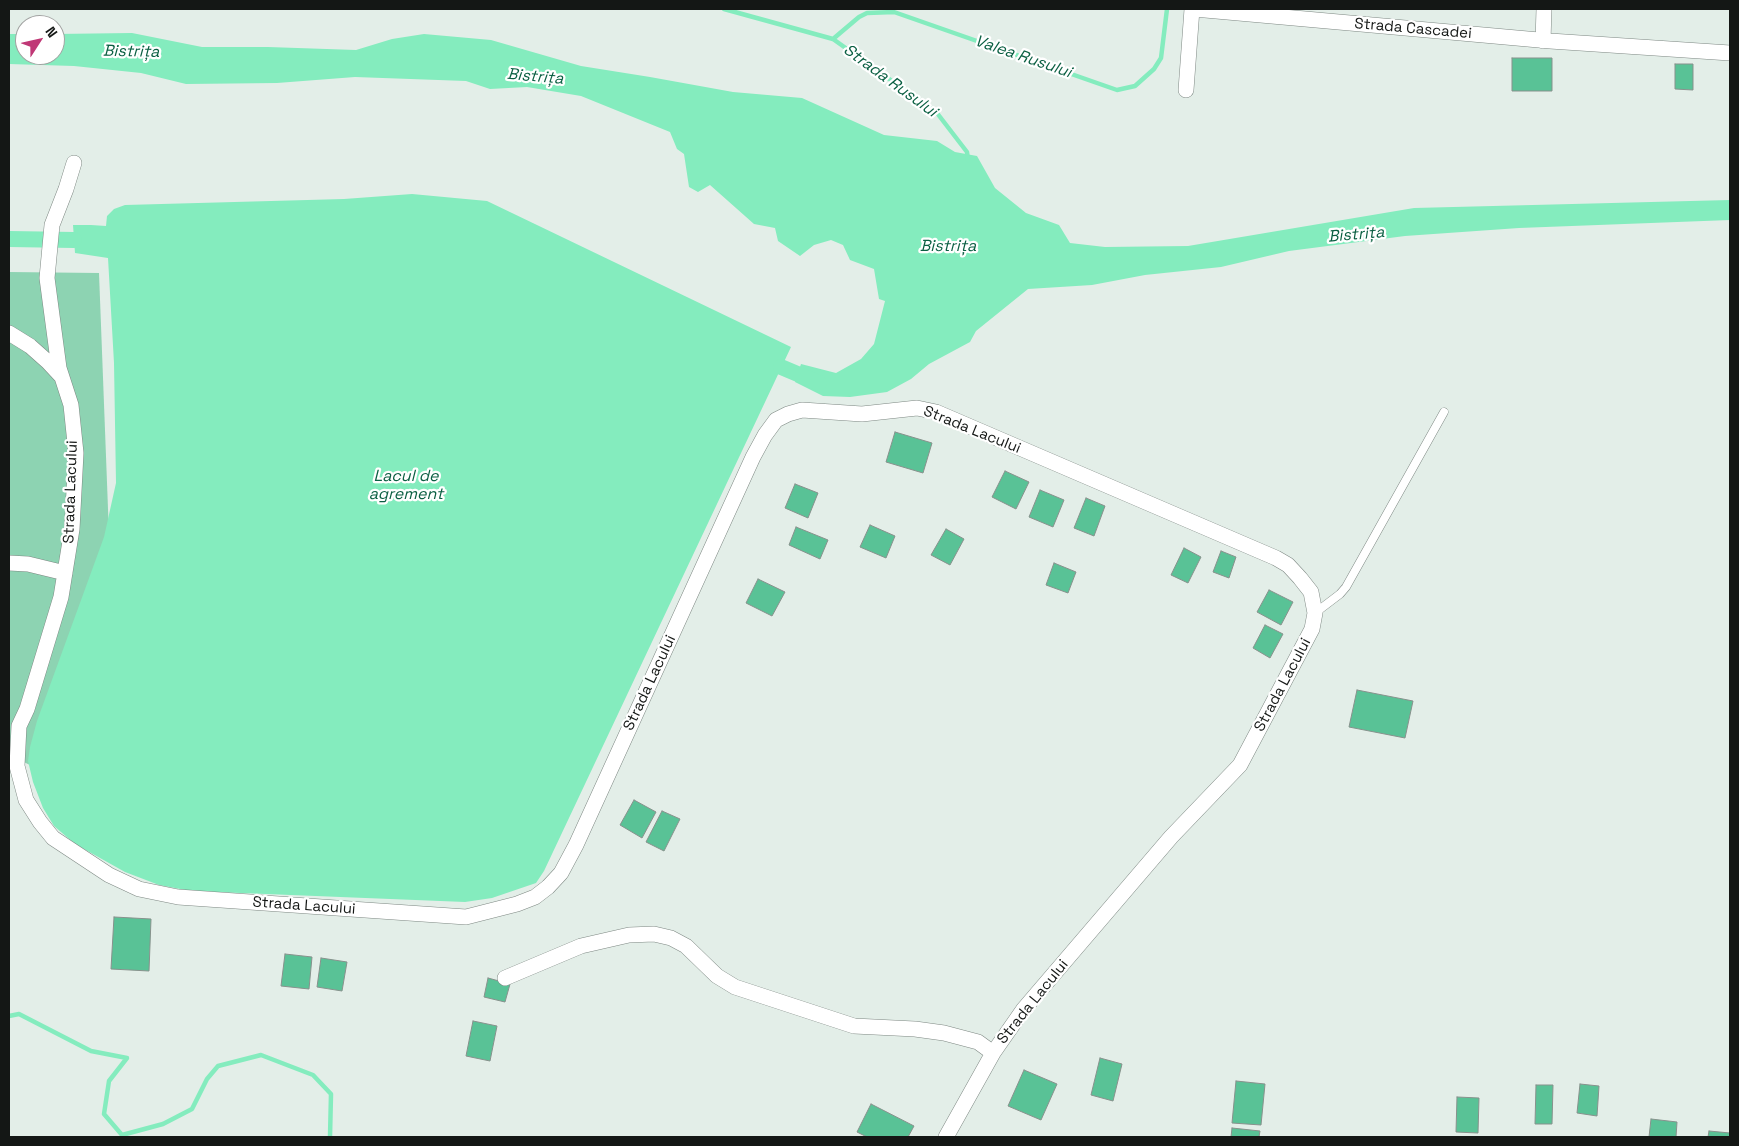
<!DOCTYPE html>
<html>
<head>
<meta charset="utf-8">
<style>
  body { margin:0 }
  #map { position:relative; width:1739px; height:1146px; overflow:hidden; background:#e3eee8; font-family:"Space Grotesk",sans-serif }
  canvas { display:block }
  .frame { position:absolute; inset:0; border:10px solid #141715; pointer-events:none }
  .north { position:absolute; left:15px; top:15px; width:50px; height:50px; box-sizing:border-box; background:#fff; border:1px solid #a1a2a1; border-radius:50%; rotate:55deg; font-size:14px; font-weight:700; line-height:20px; text-align:center; color:#141715 }
  .north::after { content:''; display:block; margin:auto; width:18px; height:22px; background:#c03876; clip-path:polygon(50% 0,100% 100%,50% 72%,0 100%) }
</style>
</head>
<body>
<div id="map">
<canvas width="1739" height="1146"></canvas>
<div class="frame"></div>
<div class="north">N</div>
</div>
<script>
const context = document.querySelector('canvas').getContext('2d');
context.lineJoin = 'round';
function fill(path, color) {
  context.fillStyle = color;
  context.fill(path, 'evenodd');
}
function toPath(rows) {
  const path = new Path2D();
  for (const r of rows) {
    path.moveTo(r[0], r[1]);
    for (let i = 2; i < r.length; i += 2) path.lineTo(r[i], r[i + 1]);
  }
  return path;
}
function trace(path, color, width, dash) {
  context.strokeStyle = color;
  context.lineWidth = width;
  context.lineCap = dash ? 'butt' : 'round';
  context.setLineDash(dash || []);
  context.stroke(path);
}
function label(font, color, halo, rows, align = 'center') {
  context.font = font + ' "Space Grotesk",sans-serif';
  context.lineWidth = 4.5;
  context.setLineDash([]);
  context.textBaseline = 'middle';
  context.strokeStyle = halo;
  context.fillStyle = color;
  for (const [text, x, y, turn = 0] of rows) {
    context.save();
    context.translate(x, y);
    context.rotate((+turn || 0) * Math.PI / 180);
    context.textAlign = isNaN(turn) ? turn : align;
    if (halo) context.strokeText(text, 0, 0);
    context.fillText(text, 0, 0);
    context.restore();
  }
}
const green = toPath([
  [9,272,99,273,109,535,30,765,9,755]
]);
const water = toPath([
  [132,33,202,47,268,47,356,50,392,39,424,34,491,40,581,66,650,77,733,92,802,98,884,135,937,141,955,152,977,156,995,188,1026,213,1059,225,1070,243,1105,247,1188,246,1414,208,1730,200,1730,220,1519,228,1405,236,1289,251,1221,267,1145,275,1092,285,1028,289,976,331,970,342,929,364,911,379,887,392,850,397,823,396,795,382,801,364,836,373,861,359,874,344,885,301,879,299,874,269,850,260,843,245,831,240,814,245,800,256,778,241,775,228,754,224,710,185,698,192,689,187,684,154,677,149,670,132,581,96,527,87,490,89,466,81,355,77,277,83,186,84,141,73,74,66,9,64,9,34,25,34,25,55,55,55,55,34],
  [412,194,487,201,791,347,544,871,536,883,492,898,465,902,191,891,159,885,125,872,75,844,54,826,43,808,33,782,28,761,30,747,37,721,104,537,116,483,114,363,108,258,75,253,73,225,91,225,106,226,107,216,114,209,125,205,344,199]
]);
const stream = toPath([
  [724,9,833,39,937,113,967,152,968,160],
  [833,39,859,17,867,13,894,12,1117,90,1135,86,1154,69,1161,58,1167,9],
  [9,1016,19,1014,91,1051,127,1058,109,1081,104,1114,122,1135,163,1124,192,1109,207,1079,218,1066,261,1055,313,1075,331,1094,330,1137]
]);
const canal = toPath([
  [9,239,74,240],
  [781,367,819,383]
]);
const building = toPath([
  [1512,58,1552,58,1552,91,1512,91,1512,58],
  [1675,64,1693,64,1693,90,1675,89,1675,64],
  [895,432,932,443,923,473,886,462,895,432],
  [1005,471,1029,482,1016,509,992,497,1005,471],
  [795,484,818,493,808,518,785,508,795,484],
  [1040,490,1064,500,1053,527,1029,517,1040,490],
  [1086,498,1105,506,1094,536,1074,528,1086,498],
  [870,525,895,536,886,558,860,547,870,525],
  [796,527,828,540,820,559,789,545,796,527],
  [946,529,964,539,950,565,931,555,946,529],
  [1184,548,1201,557,1188,583,1171,575,1184,548],
  [1221,551,1236,557,1229,578,1213,572,1221,551],
  [1054,563,1076,572,1068,593,1046,585,1054,563],
  [758,579,785,592,772,616,746,603,758,579],
  [1269,590,1293,602,1281,625,1257,612,1269,590],
  [1265,625,1283,634,1270,658,1253,648,1265,625],
  [1357,690,1413,701,1405,738,1349,727,1357,690],
  [634,800,656,812,642,838,620,825,634,800],
  [662,811,680,819,664,851,646,842,662,811],
  [114,917,151,919,149,971,111,969,114,917],
  [285,954,312,957,309,989,281,986,285,954],
  [321,958,347,962,342,991,317,987,321,958],
  [488,978,510,984,505,1002,484,997,488,978],
  [473,1021,497,1026,490,1061,466,1056,473,1021],
  [1100,1058,1122,1064,1113,1101,1091,1095,1100,1058],
  [1024,1070,1057,1084,1041,1120,1008,1106,1024,1070],
  [1236,1081,1265,1084,1261,1125,1232,1123,1236,1081],
  [1580,1084,1599,1086,1597,1116,1577,1113,1580,1084],
  [1536,1085,1553,1085,1552,1124,1535,1124,1536,1085],
  [1457,1097,1479,1098,1478,1133,1456,1132,1457,1097],
  [871,1104,914,1126,908,1137,867,1137,857,1132,871,1104],
  [1651,1119,1677,1122,1676,1137,1649,1137,1651,1119],
  [1232,1128,1260,1131,1259,1137,1231,1137,1232,1128],
  [1709,1131,1730,1133,1730,1137,1708,1137,1709,1131]
]);
const lane = toPath([
  [1315,613,1340,594,1346,587,1444,412]
]);
const street = toPath([
  [1194,9,1550,41,1730,53],
  [1543,41,1544,9],
  [1186,90,1192,9],
  [74,163,66,189,52,225,47,278,59,368,71,405,76,453,72,529,61,597,27,709,19,726,17,766,26,800,40,822,53,838,109,875,139,889,178,897,466,917,517,904,535,897,548,887,561,873,576,845,753,457,765,435,776,420,788,414,802,410,862,414,917,408,936,412,1276,558,1288,565,1300,578,1311,592,1315,613,1312,629,1240,765,1171,837,1023,1010,993,1053,946,1137],
  [9,333,30,346,48,362,61,376],
  [9,563,28,564,65,573],
  [505,978,581,946,629,935,654,934,671,938,686,946,717,976,735,987,854,1026,915,1029,944,1033,978,1042,993,1053]
]);
const streetNames = [
  ["Strada Cascadei",1413,29,5],
  ["Strada Lacului",972,430,22],
  ["Strada Lacului",71,492,-88],
  ["Strada Lacului",650,683,-65],
  ["Strada Lacului",1283,685,-62],
  ["Strada Lacului",304,906,4],
  ["Strada Lacului",1033,1002,-51]
];
const waterNames = [
  ["Bistrița",131,52,1],
  ["Valea Rusului",1023,57,19],
  ["Bistrița",535,77,5],
  ["Strada Rusului",890,81,36],
  ["Bistrița",1356,235,-5],
  ["Bistrița",948,247],
  ["Lacul de",406,477],
  ["agrement",406,495]
];
fill(green, '#8dd3b2');
fill(water, '#84ecbe');
trace(stream, '#84ecbe', 4.5);
trace(canal, '#84ecbe', 16);
fill(building, '#59c296');
trace(building, '#87918c', 1);
trace(lane, '#7e8883', 9);
trace(street, '#7e8883', 16);
trace(lane, '#fff', 8);
trace(street, '#fff', 15);
label('15px', '#141715', '#fff', streetNames);
label('italic 16px', '#0a5f42', '#fff', waterNames);
</script>
</body>
</html>
